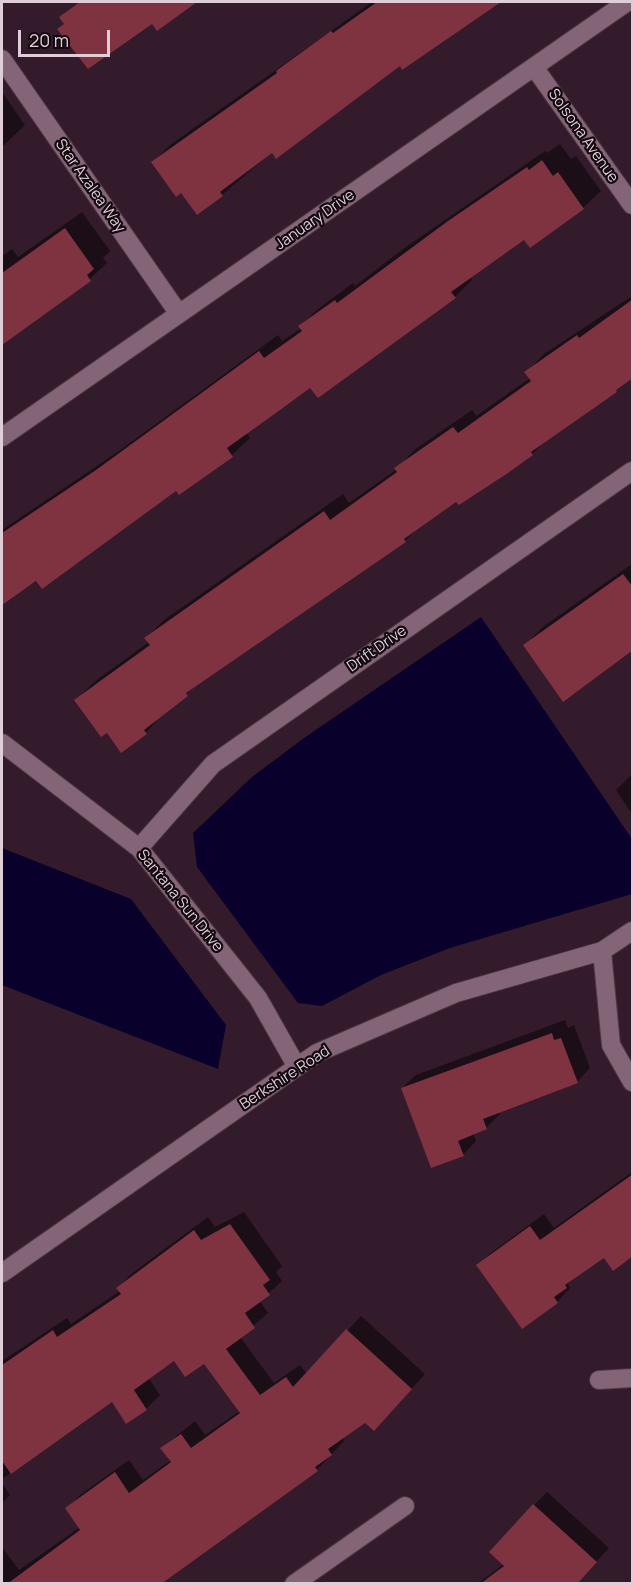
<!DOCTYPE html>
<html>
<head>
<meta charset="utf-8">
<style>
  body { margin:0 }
  #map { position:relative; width:634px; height:1585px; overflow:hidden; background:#341b2b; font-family:Manrope,sans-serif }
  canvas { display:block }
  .frame { position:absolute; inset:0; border:3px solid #dfced8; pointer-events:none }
  .scale { position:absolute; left:18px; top:30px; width:92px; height:27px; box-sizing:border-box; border:3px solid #dfced8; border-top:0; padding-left:8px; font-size:18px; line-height:21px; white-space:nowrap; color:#dfced8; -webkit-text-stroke:4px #140910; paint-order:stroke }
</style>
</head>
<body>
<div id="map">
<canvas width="634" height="1585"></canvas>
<div class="frame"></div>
<div class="scale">20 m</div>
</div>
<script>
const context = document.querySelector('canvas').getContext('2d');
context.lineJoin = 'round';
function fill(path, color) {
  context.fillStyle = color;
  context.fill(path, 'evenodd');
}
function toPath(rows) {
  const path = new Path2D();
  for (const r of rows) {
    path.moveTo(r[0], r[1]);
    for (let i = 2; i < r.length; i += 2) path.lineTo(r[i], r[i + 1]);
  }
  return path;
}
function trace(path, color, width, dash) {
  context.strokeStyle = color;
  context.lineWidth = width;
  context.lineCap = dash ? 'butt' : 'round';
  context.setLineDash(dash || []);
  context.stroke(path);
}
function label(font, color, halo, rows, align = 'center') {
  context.font = font + ' Manrope,sans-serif';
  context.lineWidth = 4.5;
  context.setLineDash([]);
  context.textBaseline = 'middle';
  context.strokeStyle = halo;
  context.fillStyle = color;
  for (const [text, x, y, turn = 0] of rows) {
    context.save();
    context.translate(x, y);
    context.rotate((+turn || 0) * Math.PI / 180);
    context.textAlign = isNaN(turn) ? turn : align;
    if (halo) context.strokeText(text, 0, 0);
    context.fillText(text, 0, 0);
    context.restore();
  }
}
const water = toPath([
  [481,617,632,839,632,894,450,948,381,975,322,1006,298,1003,197,867,193,833,252,777,304,738],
  [2,848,131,899,226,1025,218,1069,2,985]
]);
const shadow = toPath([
  [82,2,195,2,157,29,152,22,65,23],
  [372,2,498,2,403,68,400,64,277,157,273,151,222,195,182,191,153,162,170,145],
  [2,92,25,125,2,147],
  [560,144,571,159,576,156,601,191,583,208,525,238,470,276,472,280,455,297,311,386,246,432,250,438,232,455,179,493,176,489,2,604,2,530,116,453,278,335,282,341,302,328,300,326,318,309,353,283,355,286,403,249,545,151,547,153],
  [82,212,110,251,103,258,107,263,90,279,2,342,2,256,12,249,18,257],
  [632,296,632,378,547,439,532,454,507,472,457,499,419,527,405,541,199,683,163,713,146,733,107,731,76,700,94,682,149,642,146,638,164,620,343,494,349,503,397,469,414,450,472,410,476,416,530,378,526,373,544,354],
  [632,564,632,649,525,645,544,626],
  [632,774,632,814,616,790],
  [565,1020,568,1028,574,1025,590,1068,577,1082,499,1111,500,1114,486,1128,473,1133,476,1141,463,1155,402,1088,416,1075],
  [632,1172,632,1255,604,1256,578,1274,568,1284,570,1288,557,1302,478,1265,492,1252,544,1214,554,1228],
  [244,1212,282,1266,276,1272,282,1281,260,1301,268,1313,240,1337,274,1383,300,1365,307,1374,361,1316,425,1374,387,1416,365,1421,342,1437,345,1440,317,1470,159,1584,2,1584,2,1547,19,1570,80,1527,67,1509,80,1495,129,1460,143,1480,171,1460,162,1448,195,1421,205,1435,240,1411,205,1362,174,1359,148,1377,160,1395,146,1409,126,1422,112,1400,2,1479,2,1361,67,1318,71,1324,120,1291,118,1288,131,1274,208,1217,215,1227],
  [2,1483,10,1495,2,1503],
  [547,1492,609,1548,576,1584,477,1584,504,1564,534,1505]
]);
const building = toPath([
  [80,2,197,2,157,31,152,24,88,69,57,29,64,24,59,17],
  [377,2,501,2,402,70,400,66,276,159,272,153,220,192,223,196,197,215,181,193,176,197,151,162,277,73,276,71,331,31,333,33],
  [542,160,553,176,558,172,584,209,530,248,524,240,451,292,456,298,318,398,310,388,280,410,227,448,233,457,179,495,176,491,42,589,36,581,2,605,2,533,96,470,259,351,264,358,302,331,298,326,335,300,337,303,448,221,527,167,529,170],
  [65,228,94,269,87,275,91,281,2,345,2,273],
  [633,299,633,378,616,390,617,392,531,452,533,455,508,473,459,505,456,502,404,539,406,542,186,693,188,696,144,730,147,734,121,753,107,733,101,737,74,700,150,645,144,638,324,511,330,520,397,472,394,468,453,427,458,433,531,381,524,372,577,335,579,338],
  [623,574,633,587,633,650,563,702,523,645],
  [552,1033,554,1040,561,1038,578,1083,483,1119,487,1129,458,1141,464,1156,431,1168,401,1088],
  [633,1174,633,1256,613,1271,604,1258,565,1285,567,1288,554,1297,558,1303,522,1329,476,1265,530,1226,540,1240],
  [230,1224,270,1280,263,1285,270,1295,245,1313,255,1328,226,1349,260,1395,286,1377,293,1387,346,1329,412,1389,374,1431,365,1423,328,1449,332,1455,315,1467,318,1471,161,1584,7,1584,80,1530,65,1508,115,1472,129,1493,171,1462,160,1448,181,1434,191,1448,240,1413,204,1364,185,1377,174,1361,134,1390,147,1410,126,1424,112,1402,11,1474,2,1461,2,1365,53,1330,57,1337,121,1294,116,1288,194,1230,201,1240],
  [533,1504,597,1562,577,1584,480,1584,504,1566,489,1552]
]);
const minor = toPath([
  [2,59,179,314],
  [534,67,632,205],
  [2,437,627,2],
  [2,743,139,848,258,998,297,1067],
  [139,848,213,764,632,471],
  [602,951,611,1045,632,1082],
  [2,1273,317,1053,456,993,602,951,632,931],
  [599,1380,632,1378],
  [294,1584,405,1506]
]);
const streetNames = [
  ["Solsona Avenue",583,136,55],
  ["Star Azalea Way",90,186,55],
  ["January Drive",315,220,-35],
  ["Drift Drive",377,649,-35],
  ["Santana Sun Drive",180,901,51],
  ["Berkshire Road",285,1078,-33]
];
fill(water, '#09002c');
fill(shadow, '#0007');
fill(building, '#7f3240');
trace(minor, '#4d3946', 20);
trace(minor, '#836577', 18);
label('15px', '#dfced8', '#140910', streetNames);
</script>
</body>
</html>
